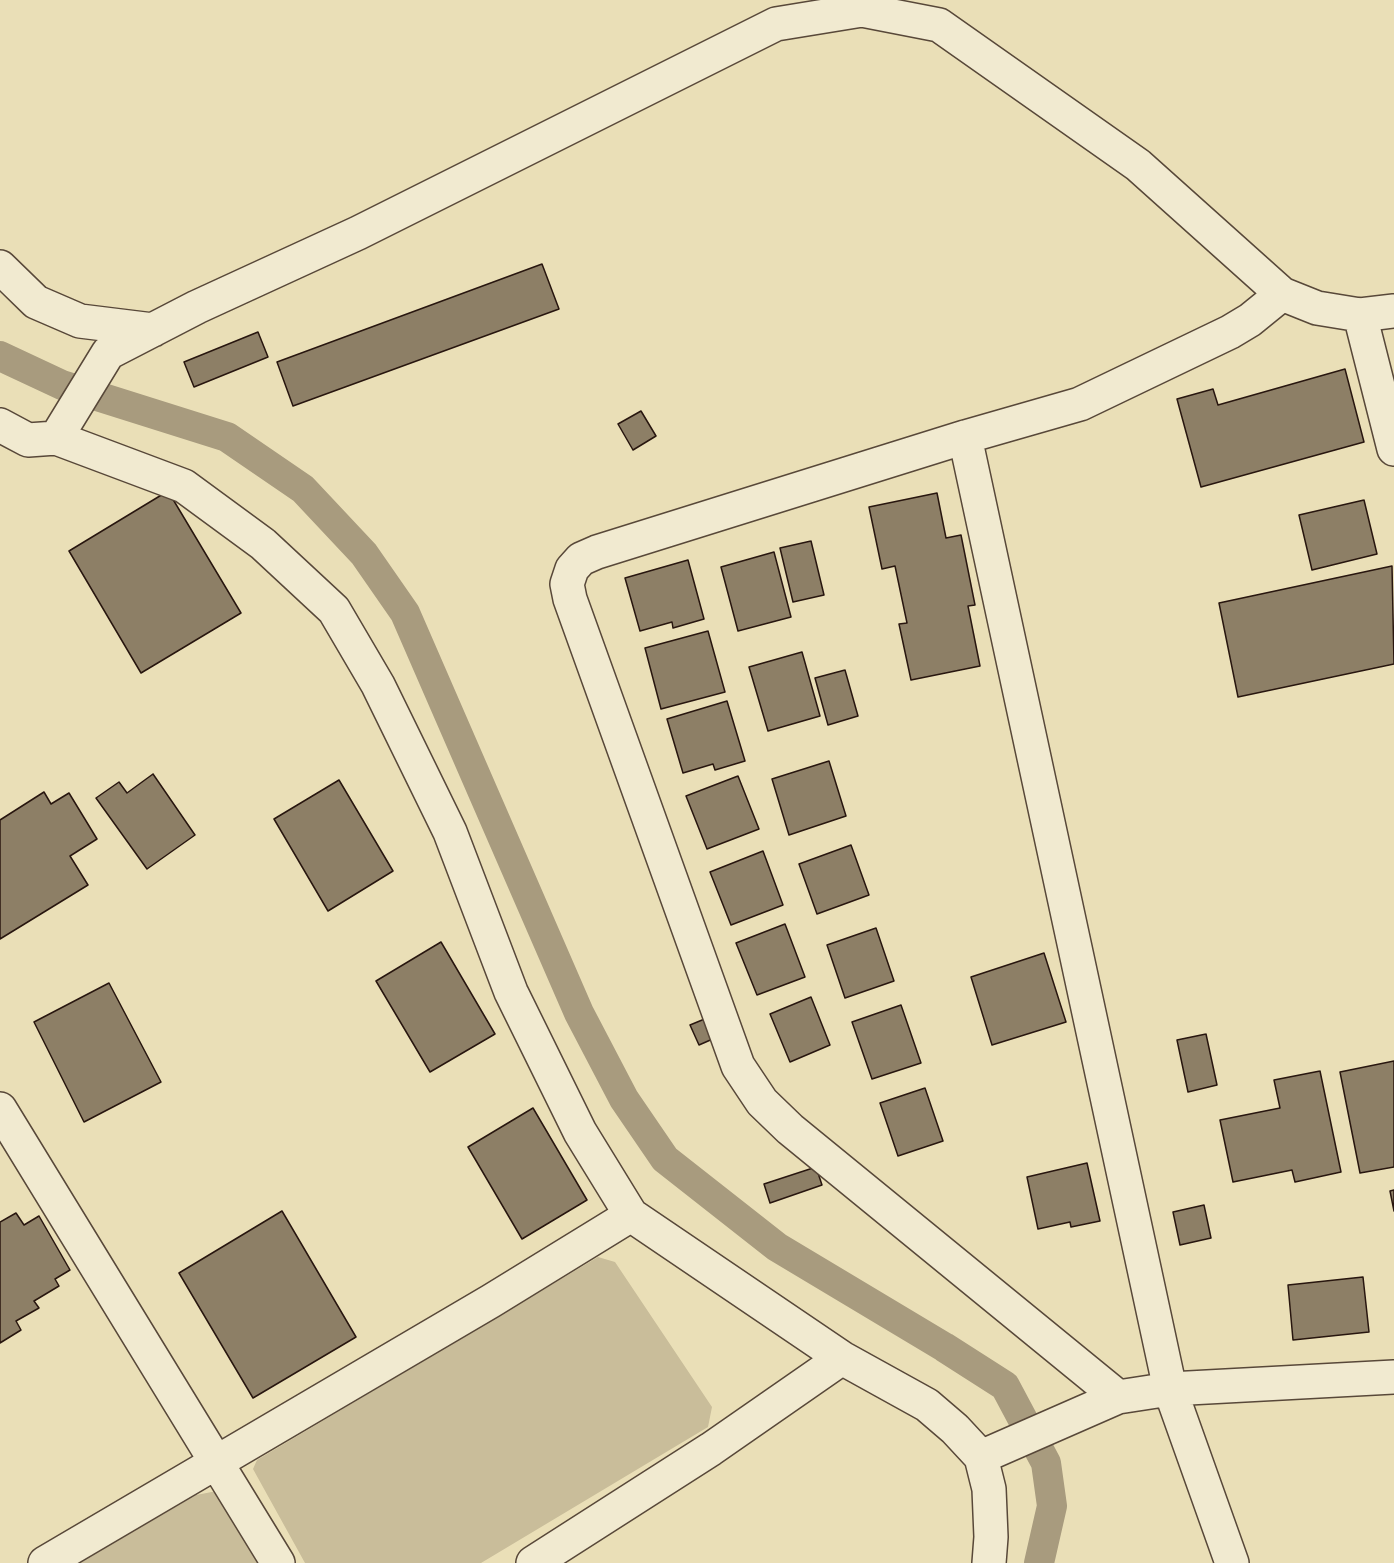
<!DOCTYPE html>
<html>
<head>
<meta charset="utf-8">
<style>
  body { margin:0 }
  canvas { display:block; background:#eadfb7 }
</style>
</head>
<body>
<canvas width="1394" height="1563"></canvas>
<script>
const context = document.querySelector('canvas').getContext('2d');
context.lineJoin = 'round';
function fill(path, color) {
  context.fillStyle = color;
  context.fill(path, 'evenodd');
}
function toPath(rows) {
  const path = new Path2D();
  for (const r of rows) {
    path.moveTo(r[0], r[1]);
    for (let i = 2; i < r.length; i += 2) path.lineTo(r[i], r[i + 1]);
  }
  return path;
}
function trace(path, color, width, dash) {
  context.strokeStyle = color;
  context.lineWidth = width;
  context.lineCap = dash ? 'butt' : 'round';
  context.setLineDash(dash || []);
  context.stroke(path);
}
const green = toPath([
  [598,1257,615,1262,712,1407,708,1427,481,1563,305,1563,253,1469,257,1460],
  [217,1491,259,1563,79,1563,196,1495]
]);
const canal = toPath([
  [0,356,62,385,227,437,303,489,364,554,405,613,579,1013,624,1099,665,1159,777,1247,944,1347,1005,1386,1046,1463,1052,1506,1039,1563]
]);
const building = toPath([
  [542,264,559,309,293,406,277,362,542,264],
  [258,332,268,357,194,387,184,362,258,332],
  [1345,369,1364,442,1201,487,1177,399,1213,389,1218,405,1345,369],
  [641,411,656,436,633,450,618,424,641,411],
  [168,491,241,613,141,673,69,551,168,491],
  [937,493,946,538,961,535,975,605,968,606,980,666,911,680,899,624,907,623,895,566,882,569,869,507,937,493],
  [1364,500,1377,554,1312,570,1299,515,1364,500],
  [811,541,824,595,793,602,780,548,811,541],
  [774,552,791,617,738,631,721,567,774,552],
  [688,560,704,619,673,628,672,622,640,631,625,578,688,560],
  [1392,566,1394,664,1238,697,1219,603,1392,566],
  [708,631,725,692,661,709,645,648,708,631],
  [802,652,820,716,768,731,749,667,802,652],
  [845,670,858,716,828,725,815,678,845,670],
  [727,701,745,761,715,770,713,764,683,773,667,719,727,701],
  [829,761,846,816,789,835,772,779,829,761],
  [153,774,195,835,147,869,96,798,119,782,127,793,153,774],
  [738,776,759,829,707,849,686,796,738,776],
  [339,780,393,871,328,911,274,819,339,780],
  [44,792,51,804,69,793,97,839,70,856,88,885,0,939,0,820,44,792],
  [851,845,869,895,817,914,799,864,851,845],
  [763,851,783,905,731,925,710,872,763,851],
  [785,924,805,977,757,995,736,943,785,924],
  [876,928,894,981,845,998,827,945,876,928],
  [441,942,495,1034,430,1072,376,981,441,942],
  [1044,953,1066,1022,992,1045,971,977,1044,953],
  [109,983,161,1082,84,1122,34,1022,109,983],
  [811,997,830,1045,790,1062,770,1014,811,997],
  [901,1005,921,1063,872,1079,852,1022,901,1005],
  [707,1018,715,1038,699,1045,690,1025,707,1018],
  [1206,1034,1217,1085,1188,1092,1177,1040,1206,1034],
  [1394,1061,1394,1167,1360,1173,1340,1072,1394,1061],
  [1320,1071,1341,1172,1295,1182,1292,1170,1233,1182,1220,1120,1280,1108,1274,1080,1320,1071],
  [925,1088,943,1141,898,1156,880,1103,925,1088],
  [533,1108,587,1200,522,1239,468,1147,533,1108],
  [1087,1163,1100,1221,1071,1227,1070,1222,1038,1229,1027,1177,1087,1163],
  [816,1167,822,1185,770,1203,764,1184,816,1167],
  [1394,1190,1394,1211,1390,1191,1394,1190],
  [1204,1205,1211,1238,1180,1245,1173,1212,1204,1205],
  [282,1211,356,1337,253,1398,179,1273,282,1211],
  [16,1213,24,1225,39,1216,70,1270,55,1279,59,1286,34,1301,39,1308,16,1321,21,1330,0,1343,0,1222,16,1213],
  [1363,1277,1369,1332,1293,1340,1288,1285,1363,1277]
]);
const minor = toPath([
  [0,267,36,302,80,321,153,330],
  [1360,315,1394,449],
  [0,425,28,440,56,438,184,486,263,544,334,610,378,685,450,832,511,992,580,1132,631,1215,842,1358,927,1405,955,1429,981,1457,989,1489,991,1537,989,1563],
  [965,437,1170,1389,1232,1563],
  [56,438,108,353,197,307,358,233,776,24,862,10,939,25,1138,165,1282,294,1317,308,1360,315,1394,311],
  [0,1109,278,1563],
  [1118,1397,790,1129,762,1102,738,1066,570,599,567,584,572,569,581,559,597,552,965,437,1080,404,1230,332,1250,320,1282,294],
  [981,1457,1118,1397,1170,1389,1394,1377],
  [45,1563,491,1301,631,1215],
  [533,1563,711,1449,842,1358]
]);
fill(green, '#c9bd9a');
trace(canal, '#a89b7e', 30);
fill(building, '#8d7f66');
trace(building, '#28160f', 1.5);
trace(minor, '#584839', 36);
trace(minor, '#f1ead0', 33);
</script>
</body>
</html>
